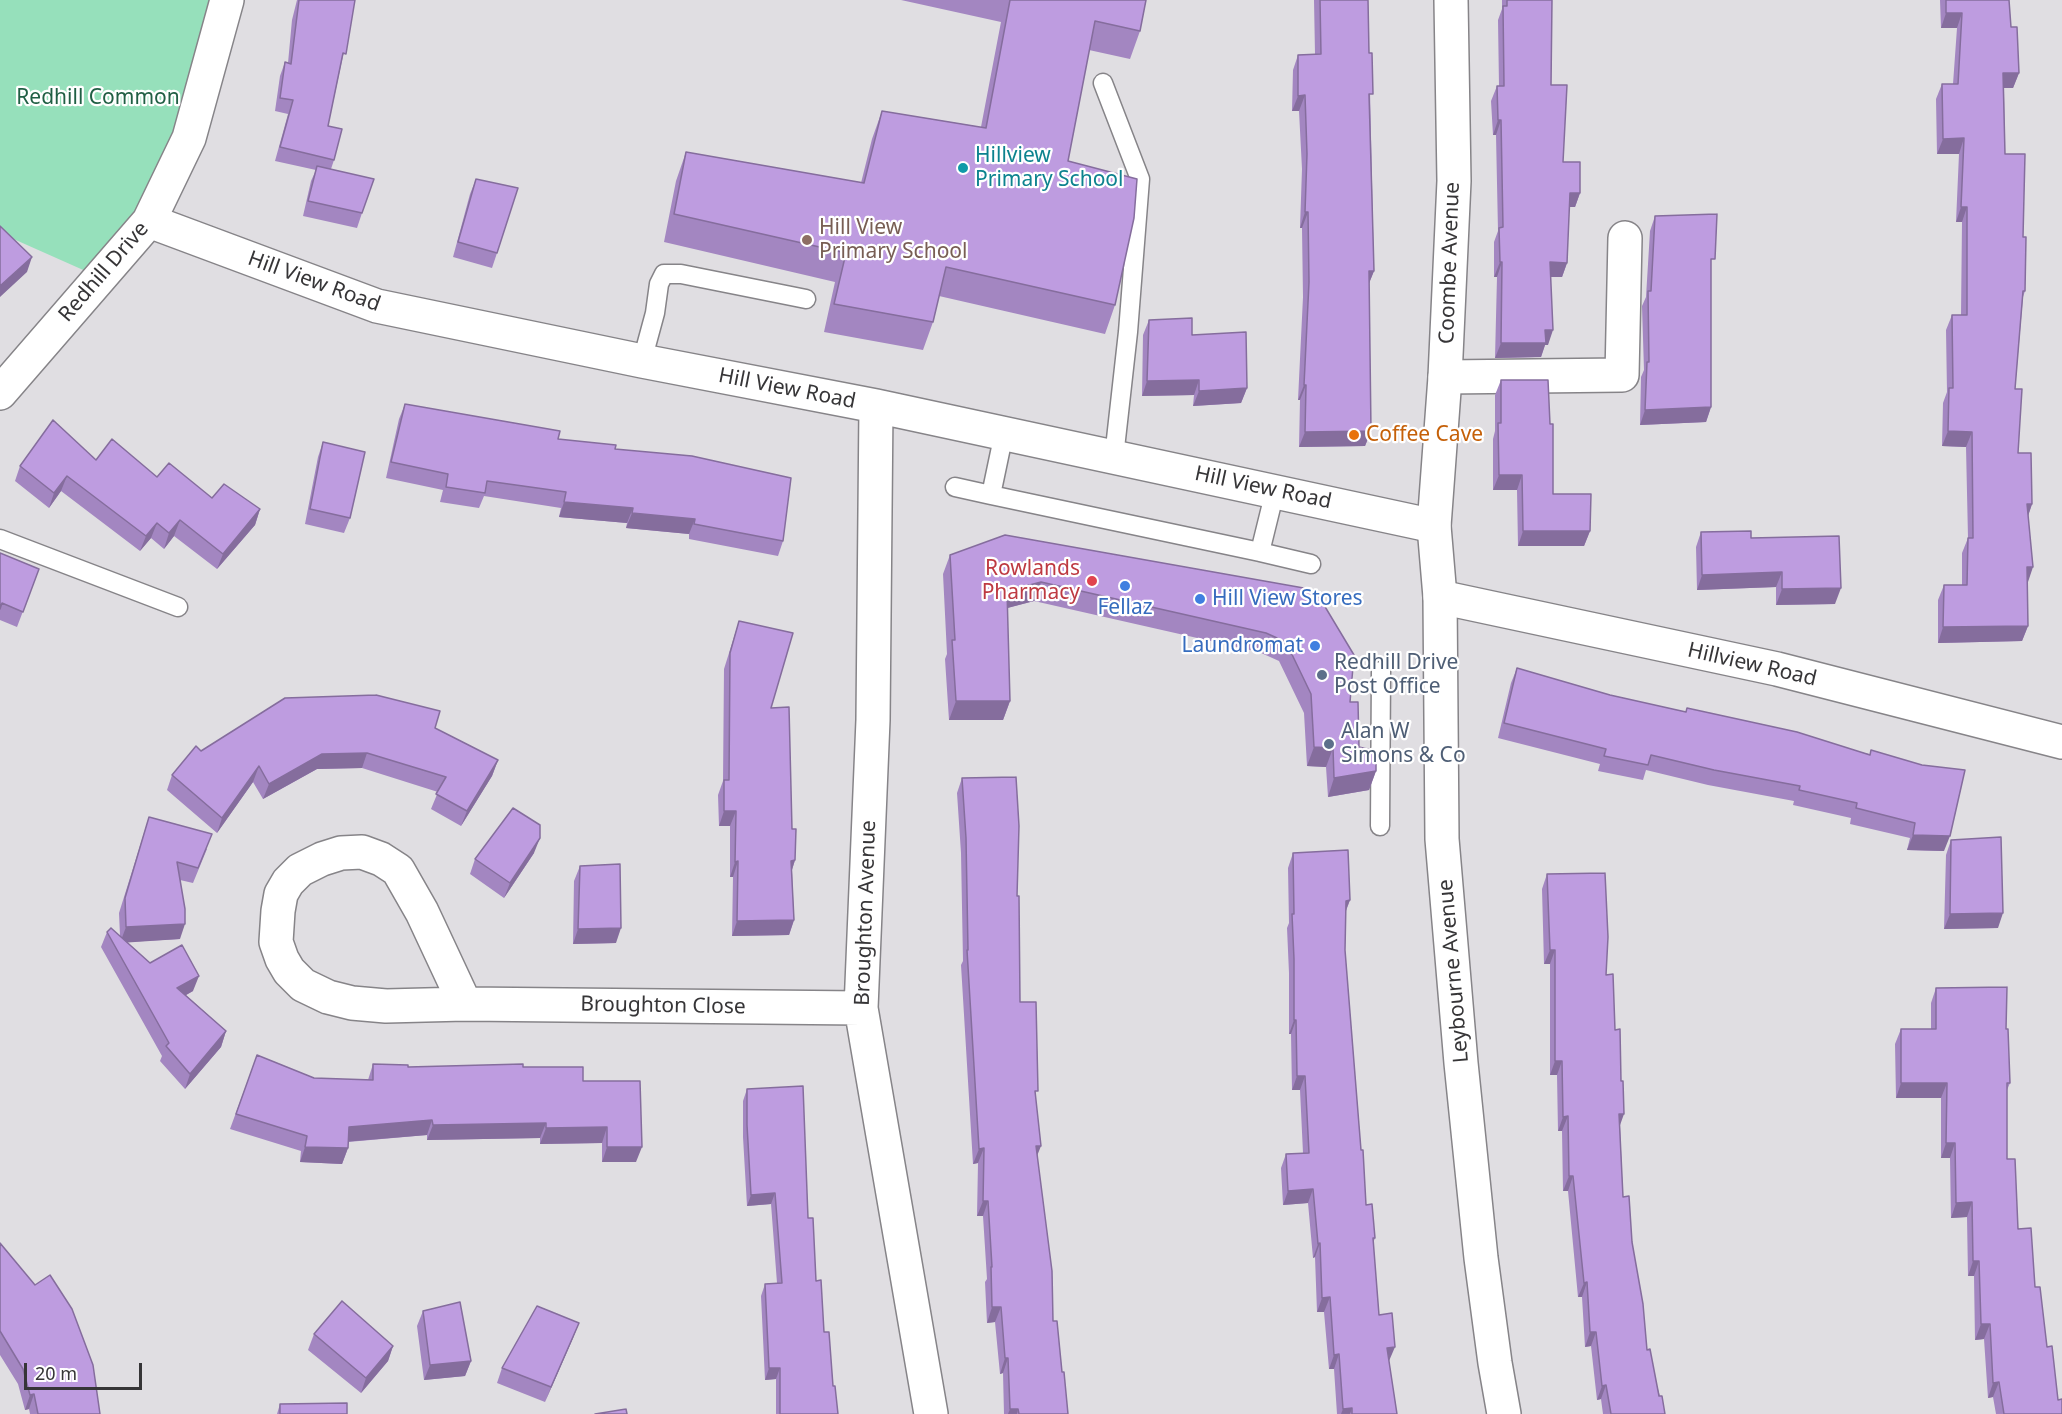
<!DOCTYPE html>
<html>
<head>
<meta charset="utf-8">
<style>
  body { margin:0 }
  #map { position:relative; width:2062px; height:1414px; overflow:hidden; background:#e0dee2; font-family:"Noto Sans",sans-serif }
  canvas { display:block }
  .scale { position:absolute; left:24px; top:1363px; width:118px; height:27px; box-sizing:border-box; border:3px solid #363537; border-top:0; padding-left:8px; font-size:18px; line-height:21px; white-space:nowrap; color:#363537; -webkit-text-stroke:4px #fff; paint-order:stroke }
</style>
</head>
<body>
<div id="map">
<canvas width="2062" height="1414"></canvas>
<div class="scale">20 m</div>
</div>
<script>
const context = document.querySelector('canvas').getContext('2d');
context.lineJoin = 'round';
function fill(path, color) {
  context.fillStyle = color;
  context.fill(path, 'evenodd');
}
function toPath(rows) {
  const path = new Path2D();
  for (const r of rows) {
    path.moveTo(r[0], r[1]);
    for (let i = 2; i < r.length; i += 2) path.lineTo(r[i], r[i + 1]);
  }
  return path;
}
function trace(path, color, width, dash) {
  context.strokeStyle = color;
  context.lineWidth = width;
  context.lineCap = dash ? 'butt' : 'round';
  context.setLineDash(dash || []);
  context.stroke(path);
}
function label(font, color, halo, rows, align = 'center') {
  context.font = font + ' "Noto Sans",sans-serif';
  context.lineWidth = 4.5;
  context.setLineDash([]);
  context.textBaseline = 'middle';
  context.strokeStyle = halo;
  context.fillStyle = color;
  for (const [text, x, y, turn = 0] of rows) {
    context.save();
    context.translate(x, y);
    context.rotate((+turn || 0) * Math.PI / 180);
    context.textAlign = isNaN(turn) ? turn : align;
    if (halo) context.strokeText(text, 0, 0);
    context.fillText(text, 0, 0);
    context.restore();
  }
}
const green = toPath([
  [0,0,227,0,189,138,99,277,0,233]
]);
const service = toPath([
  [1103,83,1140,179,1128,332,1114,457],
  [642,361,655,313,659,284,664,274,681,274,806,299],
  [1004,433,991,495,1260,552,1275,491],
  [955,487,991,495],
  [0,539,178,607],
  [1260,552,1311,564],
  [1380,826,1381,671]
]);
const minor = toPath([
  [149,221,377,306,642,361,876,406,1434,526],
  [1445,377,1622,375,1625,238],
  [0,393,149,221,189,138,227,0],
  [876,406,873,720,861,1008,931,1414],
  [1440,597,1777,669,2062,742],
  [465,1004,422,912,398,870,381,859,362,852,341,853,322,859,300,870,288,882,281,894,278,911,276,942,282,959,289,971,303,985,328,997,352,1003,386,1006,465,1004,861,1008]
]);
const tertiary = toPath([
  [1451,0,1454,181,1445,377,1434,526,1440,597,1442,839,1461,1063,1481,1258,1495,1363,1504,1414]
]);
const wall = toPath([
  [297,0,355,0,328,126,334,160,331,169,362,213,357,228,303,216,311,181,316,170,275,161,288,114,275,111,280,76,285,62,288,63,292,20],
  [901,0,1146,0,1140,31,1130,59,1089,50,1068,161,1115,305,1105,334,939,296,933,322,923,350,824,332,835,282,664,242,676,181,686,152,861,183,872,139,882,111,981,127,1001,22],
  [1314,0,1368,0,1374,271,1369,283,1371,431,1365,446,1299,447,1300,400,1298,400,1303,297,1302,228,1300,228,1302,169,1299,111,1292,111,1293,70,1298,55,1315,54],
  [1502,0,1552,0,1551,85,1563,162,1580,193,1575,207,1569,207,1567,263,1562,277,1551,277,1548,345,1545,345,1541,357,1495,358,1497,277,1494,277,1494,242,1498,231,1496,135,1493,135,1491,101,1497,86,1499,86,1498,20,1502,9],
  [1940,0,2009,0,2011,27,2019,73,2013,88,2004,88,2005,154,2023,237,2025,291,2023,297,2015,389,2018,453,2032,504,2028,516,2028,582,2027,582,2028,626,2022,641,1938,643,1938,600,1944,585,1962,585,1962,553,1968,538,1966,447,1942,446,1943,403,1947,392,1946,330,1952,315,1961,315,1962,222,1956,222,1959,154,1937,154,1936,99,1942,84,1953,84,1957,28,1941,28],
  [476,179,497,253,492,268,453,257,470,194],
  [1655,216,1711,268,1711,407,1706,422,1640,425,1641,377,1644,370,1642,306,1646,297,1650,231],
  [1149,320,1192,335,1247,388,1241,403,1193,406,1194,395,1142,396,1143,335],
  [1501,380,1553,494,1590,531,1584,546,1518,546,1517,490,1493,490,1493,439,1495,431,1495,395],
  [405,404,558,439,615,449,783,541,778,556,689,539,689,534,626,528,627,523,559,517,561,508,484,496,479,508,440,502,443,490,386,478,399,419],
  [323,442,350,518,344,533,305,524,318,457],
  [20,466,157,477,212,498,260,509,255,525,217,569,174,536,164,549,151,538,140,551,61,491,49,508,15,481],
  [1701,532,1751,538,1835,604,1776,605,1776,587,1697,590,1696,547],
  [0,553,39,569,17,627,0,620],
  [950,555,1315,590,1350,702,1359,747,1376,771,1369,790,1328,797,1326,767,1307,766,1304,713,1279,661,1259,652,1034,601,1007,608,1010,701,1003,720,949,720,945,659,947,654,943,574],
  [739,621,771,708,792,829,795,860,792,870,794,920,789,935,732,936,733,877,730,877,730,826,719,826,718,795,723,781,724,669],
  [1517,668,1610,695,1869,754,1944,851,1907,850,1910,838,1850,824,1851,818,1793,805,1794,801,1708,785,1646,770,1643,780,1598,771,1600,764,1498,738,1511,683],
  [435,728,498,760,492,776,461,826,431,809,438,792,362,768,317,769,263,799,253,782,217,833,167,790,172,775,201,751],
  [962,778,1017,896,1020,1002,1036,1099,1037,1156,1053,1321,1062,1372,1068,1414,1004,1414,1003,1373,1000,1374,995,1322,987,1323,985,1282,987,1279,983,1216,977,1216,978,1163,973,1164,961,965,963,961,961,853,957,793],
  [149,817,207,849,193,883,180,880,180,939,127,942,150,963,193,991,186,995,226,1031,221,1047,185,1089,160,1061,162,1056,101,947,107,932,120,936,119,913],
  [1951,840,1998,928,1944,929,1946,855],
  [534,853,504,898,470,874,475,859],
  [1293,853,1350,900,1346,911,1345,950,1361,1150,1366,1205,1375,1238,1373,1243,1379,1315,1389,1361,1397,1414,1337,1414,1334,1369,1329,1369,1324,1312,1317,1312,1315,1257,1313,1258,1308,1203,1283,1205,1281,1168,1286,1154,1303,1153,1300,1090,1292,1090,1291,1034,1289,1034,1289,973,1287,928,1289,923,1288,868],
  [580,866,616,943,573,944,574,881],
  [1547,874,1606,975,1620,1126,1623,1197,1632,1242,1647,1350,1665,1414,1603,1414,1601,1399,1597,1400,1591,1346,1585,1347,1582,1297,1578,1297,1568,1191,1563,1191,1562,1131,1558,1131,1557,1075,1550,1075,1550,964,1544,964,1542,889],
  [1936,988,2006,1029,2010,1083,2007,1090,2007,1159,2018,1229,2035,1287,2058,1400,2062,1414,1996,1414,1993,1397,1988,1398,1984,1339,1975,1340,1974,1276,1968,1276,1967,1217,1951,1218,1950,1158,1941,1158,1941,1098,1896,1098,1895,1044,1901,1029,1931,1029,1931,1003],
  [257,1055,314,1078,368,1080,373,1064,408,1067,523,1067,583,1081,636,1162,602,1162,602,1143,540,1144,540,1138,427,1140,427,1135,348,1142,348,1148,342,1164,300,1162,301,1151,230,1129],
  [747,1089,808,1218,816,1281,833,1386,838,1414,776,1414,776,1379,765,1380,761,1296,765,1284,777,1283,771,1204,747,1206,743,1137,743,1101],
  [0,1243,100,1414,30,1414,29,1409,25,1410,18,1384,0,1355],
  [423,1311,471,1361,465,1376,424,1380,417,1326],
  [579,1323,573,1338,545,1402,497,1383,502,1368],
  [314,1334,393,1346,388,1361,361,1393,308,1350],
  [280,1404,347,1414,277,1414]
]);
const shadedWall = toPath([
  [1946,13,1962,13,1957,28,1941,28],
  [2003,73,2019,73,2013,88,1998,88],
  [1305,95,1299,111,1292,111,1298,96],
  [1498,120,1501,120,1496,135,1493,135],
  [1964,138,1959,154,1937,154,1943,139],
  [1570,193,1580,193,1575,207,1564,207],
  [1961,207,1967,207,1962,222,1956,222],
  [1305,212,1308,212,1302,228,1300,228],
  [32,257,27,272,0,297,0,286],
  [1500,262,1502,262,1497,277,1494,277],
  [1550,262,1567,263,1562,277,1545,277],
  [1369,271,1374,271,1368,286],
  [1545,330,1553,330,1548,345,1545,345,1541,357,1495,358,1501,343],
  [1199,380,1194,395,1142,396,1147,381],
  [1304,385,1306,385,1300,400,1298,400],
  [1247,388,1241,403,1193,406,1199,391],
  [1711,407,1706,422,1640,425,1645,410],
  [1371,431,1365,446,1299,447,1305,432],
  [1948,431,1972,432,1966,447,1942,446],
  [1499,475,1522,475,1517,490,1493,490],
  [67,476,61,491,49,508,54,493],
  [564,502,633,508,627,523,559,517],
  [2027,504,2032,504,2027,519],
  [260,509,255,525,217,569,223,554],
  [632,513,695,519,689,534,626,528],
  [180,520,174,536,164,549,169,533],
  [157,523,151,538,140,551,146,536],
  [1523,531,1590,531,1584,546,1518,546],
  [2027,567,2033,567,2028,582,2021,582],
  [1782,572,1776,587,1697,590,1702,575],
  [1041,582,1034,601,1000,610,1007,591],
  [1841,588,1835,604,1776,605,1782,589],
  [2028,626,2022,641,1938,643,1943,627],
  [956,701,1010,701,1003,720,949,720],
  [1314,747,1333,748,1326,767,1307,766],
  [367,753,362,768,317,769,263,799,269,784,322,754],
  [498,760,492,776,461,826,467,811],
  [259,766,253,782,217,833,222,818],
  [1376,771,1369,790,1328,797,1334,778],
  [724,811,736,811,730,826,719,826],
  [1913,835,1950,836,1944,851,1907,850],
  [540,838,534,853,504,898,510,883],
  [795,860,790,876,791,861],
  [738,861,733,877,730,877,735,862],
  [1350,900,1344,915,1346,901],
  [2003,913,1998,928,1944,929,1950,914],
  [794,920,789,935,732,936,737,921],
  [185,924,180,939,120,943,126,927],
  [621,928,616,943,573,944,578,929],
  [1550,950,1555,950,1550,964,1544,964],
  [199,976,193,991,172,1003,177,988],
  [1294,1020,1296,1020,1291,1034,1289,1034],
  [226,1031,221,1047,185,1089,190,1074],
  [1555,1061,1562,1061,1557,1075,1550,1075],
  [1297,1076,1305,1076,1300,1090,1292,1090],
  [1901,1083,1947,1083,1941,1098,1896,1098],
  [1619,1114,1624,1114,1619,1128],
  [1568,1116,1562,1131,1558,1131,1563,1117],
  [432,1120,427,1135,343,1142,349,1127],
  [546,1123,540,1138,427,1140,433,1125],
  [607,1127,602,1143,540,1144,546,1128],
  [1946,1143,1955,1143,1950,1158,1941,1158],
  [1036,1146,1041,1146,1035,1161],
  [305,1147,348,1148,342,1164,300,1162],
  [607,1147,642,1147,636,1162,602,1162],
  [984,1148,978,1163,973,1164,979,1149],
  [1569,1176,1573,1176,1568,1191,1563,1191],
  [1313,1189,1308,1203,1283,1205,1288,1191],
  [775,1193,771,1204,747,1206,751,1195],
  [983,1201,988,1201,983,1216,977,1216],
  [1972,1202,1967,1217,1951,1218,1956,1203],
  [1320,1243,1315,1257,1313,1258,1318,1244],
  [1973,1261,1979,1261,1974,1276,1968,1276],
  [1587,1282,1582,1297,1578,1297,1584,1283],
  [1330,1297,1324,1312,1317,1312,1322,1298],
  [992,1307,1001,1307,995,1322,987,1323],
  [579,1323,573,1338,545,1402,551,1387],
  [1981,1324,1990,1324,1984,1339,1975,1340],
  [1590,1332,1596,1332,1591,1346,1585,1347],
  [393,1346,388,1361,361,1393,366,1378],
  [1395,1347,1389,1361,1387,1348],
  [1339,1354,1334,1369,1329,1369,1334,1355],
  [1005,1358,1008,1358,1003,1373,1000,1374],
  [471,1361,465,1376,424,1380,430,1365],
  [769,1368,780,1368,776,1379,765,1380],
  [1999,1382,1993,1397,1988,1398,1993,1383],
  [1606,1385,1601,1399,1597,1400,1602,1386],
  [34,1394,29,1409,25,1410,30,1395],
  [1352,1408,1350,1414,1341,1414,1343,1409],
  [1010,1409,1018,1409,1017,1414,1008,1414]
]);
const building = toPath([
  [299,0,355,0,346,54,343,53,328,126,342,129,334,160,280,147,293,100,280,98,285,62,291,64,299,0],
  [1010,0,1146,0,1140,31,1095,21,1068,161,1137,179,1134,218,1115,305,946,267,933,322,834,304,846,253,674,214,686,152,864,183,882,111,986,128,1010,0],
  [1320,0,1368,0,1369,53,1372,53,1373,94,1369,94,1374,271,1369,271,1371,431,1305,432,1306,385,1304,385,1309,282,1308,212,1305,212,1307,154,1305,95,1298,96,1298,55,1321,54,1320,0],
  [1507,0,1552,0,1551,85,1567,85,1563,162,1580,162,1580,193,1570,193,1567,263,1550,262,1553,330,1545,330,1546,343,1501,343,1502,262,1500,262,1499,228,1503,227,1501,120,1498,120,1497,86,1504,86,1503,6,1507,6,1507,0],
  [1946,0,2009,0,2011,27,2017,27,2019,73,2003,73,2005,154,2025,154,2023,237,2026,237,2025,291,2023,291,2015,389,2022,389,2018,453,2031,453,2032,504,2027,504,2033,567,2027,567,2028,626,1943,627,1944,585,1967,585,1968,538,1973,538,1972,432,1948,431,1949,388,1953,388,1952,315,1967,315,1967,207,1961,207,1964,138,1943,139,1942,84,1958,84,1962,13,1946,13,1946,0],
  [317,166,374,179,362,213,308,201,317,166],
  [476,179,518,188,497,253,458,242,476,179],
  [1717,214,1715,259,1711,259,1711,407,1645,410,1647,362,1649,362,1648,291,1651,291,1655,216,1717,214],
  [0,226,32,257,0,286,0,226],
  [1192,318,1192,335,1246,332,1247,388,1199,391,1199,380,1147,381,1149,320,1192,318],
  [1501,380,1548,380,1550,424,1553,424,1553,494,1591,494,1590,531,1523,531,1522,475,1499,475,1498,423,1501,423,1501,380],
  [405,404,560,431,558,439,616,445,615,449,692,456,791,478,783,541,694,524,695,519,632,513,633,508,564,502,566,492,487,481,485,493,446,487,448,474,391,462,405,404],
  [53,420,96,460,112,439,157,477,169,463,212,498,224,484,260,509,223,554,180,520,169,533,157,523,146,536,67,476,54,493,20,466,53,420],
  [323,442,365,452,350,518,310,509,323,442],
  [1751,531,1751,538,1839,536,1841,588,1782,589,1782,572,1702,575,1701,532,1751,531],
  [1005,535,1315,590,1354,655,1350,702,1358,702,1359,747,1376,751,1376,771,1334,778,1333,748,1314,747,1311,694,1286,642,1266,633,1041,582,1007,591,1010,701,956,701,952,640,955,640,950,555,1005,535],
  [0,553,39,569,23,612,2,603,0,609,0,553],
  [739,621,793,633,771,708,789,707,792,829,796,829,795,860,791,861,794,920,737,921,738,861,735,862,736,811,724,811,724,780,729,780,730,653,739,621],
  [1517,668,1610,695,1686,712,1687,708,1797,732,1870,755,1871,750,1922,765,1965,770,1950,836,1913,835,1915,823,1856,808,1857,803,1799,790,1800,786,1714,770,1651,755,1648,765,1604,756,1606,749,1504,723,1517,668],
  [376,695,440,711,435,728,498,760,467,811,436,794,446,777,367,753,322,754,269,784,259,766,222,818,172,775,196,746,201,751,285,698,376,695],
  [1016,777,1019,826,1017,896,1019,896,1020,1002,1036,1002,1038,1091,1035,1091,1041,1146,1036,1146,1052,1271,1053,1321,1057,1321,1062,1372,1064,1372,1068,1414,1019,1414,1018,1409,1010,1409,1008,1358,1005,1358,1001,1307,992,1307,991,1267,992,1267,988,1201,983,1201,984,1148,979,1149,967,950,968,950,966,838,962,778,1016,777],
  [513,808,540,825,540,838,510,883,475,859,513,808],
  [149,817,212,834,198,868,177,862,185,909,185,924,126,927,125,898,149,817],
  [2001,837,2003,913,1950,914,1951,840,2001,837],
  [1348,850,1350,900,1346,901,1345,950,1361,1150,1363,1150,1366,1205,1372,1204,1375,1238,1373,1238,1379,1315,1392,1313,1395,1347,1387,1348,1397,1414,1352,1414,1352,1408,1343,1409,1339,1354,1334,1355,1330,1297,1322,1298,1320,1243,1318,1244,1313,1189,1288,1191,1286,1154,1309,1153,1305,1076,1297,1076,1296,1020,1294,1020,1294,959,1292,914,1294,914,1293,853,1348,850],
  [620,864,621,928,578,929,580,866,620,864],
  [1605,873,1608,937,1606,975,1613,974,1615,1030,1620,1029,1621,1081,1623,1081,1624,1114,1619,1114,1623,1197,1629,1196,1632,1242,1643,1304,1647,1350,1650,1349,1659,1396,1662,1396,1665,1414,1611,1414,1606,1385,1602,1386,1596,1332,1590,1332,1587,1282,1584,1283,1573,1176,1569,1176,1568,1116,1563,1117,1562,1061,1555,1061,1555,950,1550,950,1547,874,1605,873],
  [111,928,150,963,182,945,199,976,177,988,226,1031,190,1074,166,1046,169,1043,107,932,111,928],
  [2007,987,2006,1029,2008,1029,2010,1083,2007,1083,2007,1159,2015,1159,2018,1229,2031,1228,2035,1287,2040,1287,2047,1347,2052,1346,2058,1400,2062,1399,2062,1414,2004,1414,1999,1382,1993,1383,1990,1324,1981,1324,1979,1261,1973,1261,1972,1202,1956,1203,1955,1143,1946,1143,1947,1083,1901,1083,1901,1029,1936,1029,1936,988,2007,987],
  [257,1055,314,1078,373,1080,373,1064,408,1065,408,1067,523,1064,523,1067,583,1067,583,1081,640,1081,642,1147,607,1147,607,1127,546,1128,546,1123,433,1125,432,1120,349,1127,348,1148,305,1147,307,1136,236,1114,257,1055],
  [803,1086,808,1218,813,1218,816,1281,821,1280,824,1332,829,1332,833,1386,835,1386,838,1414,780,1414,780,1368,769,1368,765,1284,782,1283,775,1193,751,1195,747,1125,747,1089,803,1086],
  [0,1243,35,1285,50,1275,72,1309,93,1365,100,1414,38,1414,34,1394,30,1395,23,1369,0,1331,0,1243],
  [342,1301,393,1346,366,1378,314,1334,342,1301],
  [460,1302,471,1361,430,1365,423,1311,460,1302],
  [537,1306,579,1323,551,1387,502,1368,537,1306],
  [347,1403,347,1414,280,1414,280,1404,347,1403],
  [626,1409,627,1414,595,1414,626,1409]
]);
const markers = [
  [963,168,6,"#0f9aa8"],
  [807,240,6,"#8d6e63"],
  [1354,435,6,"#e8710a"],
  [1092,581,6,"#e0444e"],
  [1125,586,6,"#3f7fe0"],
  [1200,599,6,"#3f7fe0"],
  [1315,646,6,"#3f7fe0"],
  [1322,675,6,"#5c6f8a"],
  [1329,744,6,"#5c6f8a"]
];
const parkNames = [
  ["Redhill Common",98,98]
];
const cultureNames = [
  ["Hillview",975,156],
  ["Primary School",975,180]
];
const educationNames = [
  ["Hill View",819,228],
  ["Primary School",819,252]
];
const streetNames = [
  ["Coombe Avenue",1450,263,-88],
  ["Redhill Drive",104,272,-49],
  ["Hill View Road",314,282,20],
  ["Hill View Road",787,389,11],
  ["Hill View Road",1263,488,12],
  ["Hillview Road",1752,665,13],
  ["Broughton Avenue",866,913,-88],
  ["Leybourne Avenue",1454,971,-95],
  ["Broughton Close",663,1006,1]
];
const foodNames = [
  ["Coffee Cave",1366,435]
];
const healthNames = [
  ["Rowlands",1080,569],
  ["Pharmacy",1080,593]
];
const shopNames = [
  ["Hill View Stores",1212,599],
  ["Fellaz",1125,608,"center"],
  ["Laundromat",1303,646,"right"]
];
const serviceNames = [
  ["Redhill Drive",1334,663],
  ["Post Office",1334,687],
  ["Alan W",1341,732],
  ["Simons & Co",1341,756]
];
fill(green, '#96e0bb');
trace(service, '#868488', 21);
trace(minor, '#868488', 36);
trace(tertiary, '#868488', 36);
trace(service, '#fff', 18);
trace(minor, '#fff', 33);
trace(tertiary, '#fff', 33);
fill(wall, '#a386c1');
fill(shadedWall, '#856d9d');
fill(building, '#be9ce0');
trace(building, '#856d9d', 1.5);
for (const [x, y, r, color] of markers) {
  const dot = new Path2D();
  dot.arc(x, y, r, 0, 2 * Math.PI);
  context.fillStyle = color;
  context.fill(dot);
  trace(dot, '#fff', 2);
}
label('21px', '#205f44', '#fff', parkNames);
label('21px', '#0d838f', '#fff', cultureNames, 'left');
label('21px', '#785e54', '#fff', educationNames, 'left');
label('21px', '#363537', '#fff', streetNames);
label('21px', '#c56008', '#fff', foodNames, 'left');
label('21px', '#be3a42', '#fff', healthNames, 'right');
label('21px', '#366cbe', '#fff', shopNames, 'left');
label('21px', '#4e5e75', '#fff', serviceNames, 'left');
</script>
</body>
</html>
